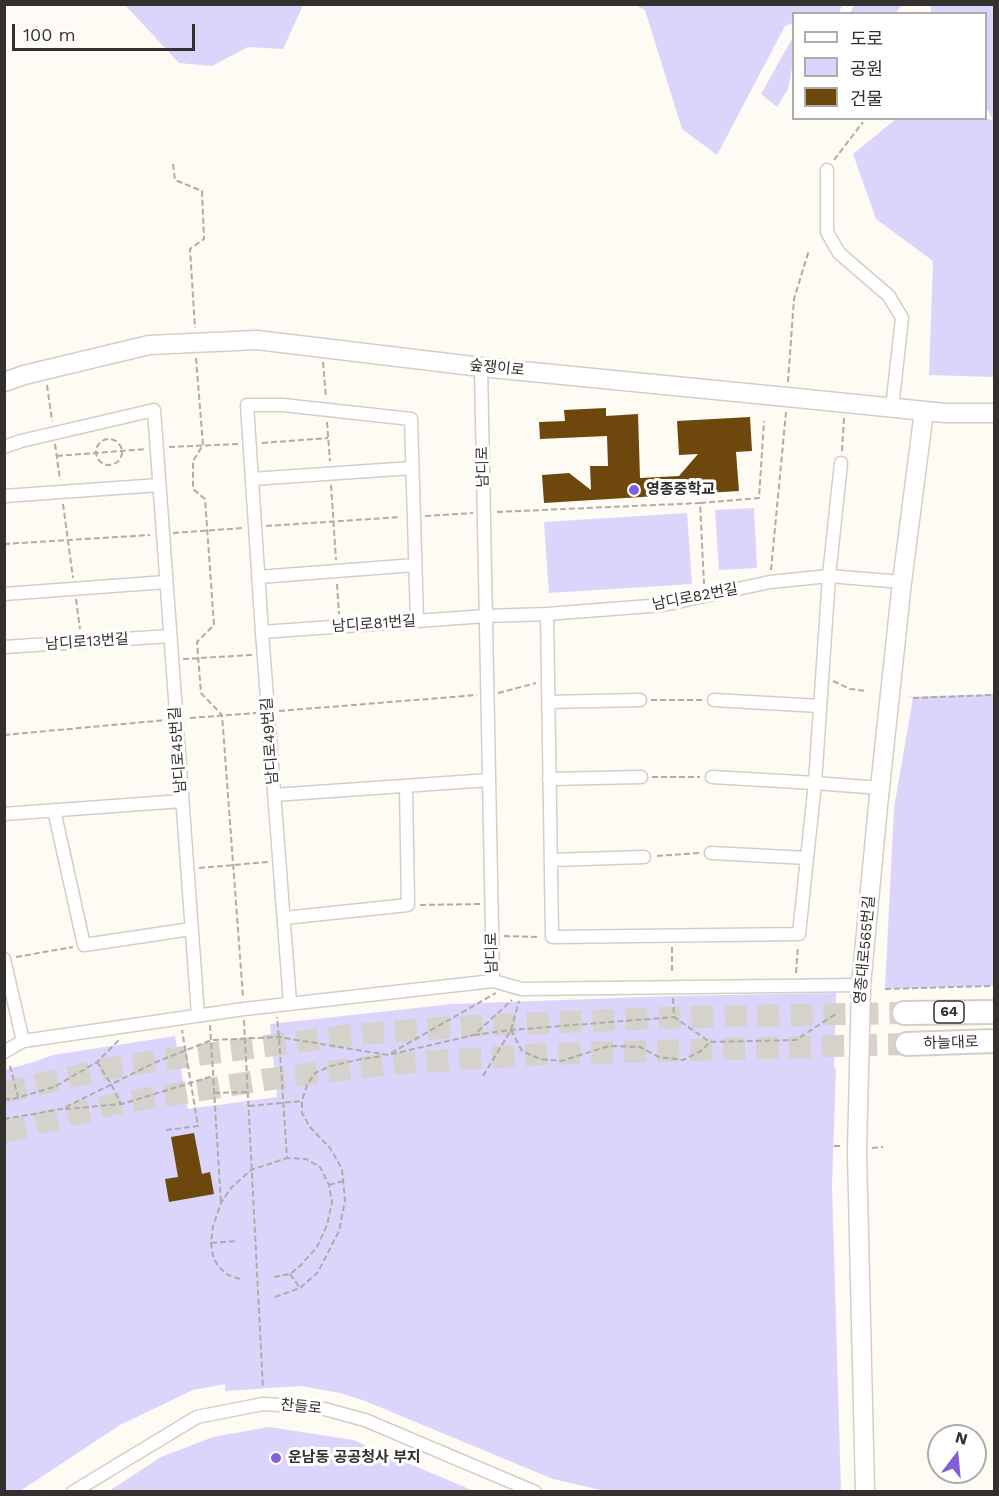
<!DOCTYPE html>
<html>
<head>
<meta charset="utf-8">
<style>
  body { margin:0 }
  #map { position:relative; width:999px; height:1496px; overflow:hidden; background:#fefaf4; font-family:"Work Sans","Noto Sans KR",sans-serif }
  canvas { display:block }
  .frame { position:absolute; inset:0; border:6px solid #33302d; pointer-events:none }
  .legend { position:absolute; left:792px; top:12px; width:195px; height:108px; box-sizing:border-box; background:#fff; border:2px solid #adacab; margin:0; padding:8px 10px; list-style:none; font-size:18px; color:#33302d }
  .legend li { display:flex; align-items:center; gap:12px; height:30px }
  .legend b { width:30px; border:2px solid #adacab }
  .north { position:absolute; left:927px; top:1424px; width:60px; height:60px; box-sizing:border-box; background:#fff; border:2px solid #adacab; border-radius:50%; rotate:16deg; font-size:16px; font-weight:700; line-height:24px; text-align:center; color:#33302d }
  .north::after { content:''; display:block; margin:auto; width:21px; height:27px; background:#8160da; clip-path:polygon(50% 0,100% 100%,50% 72%,0 100%) }
  .scale { position:absolute; left:12px; top:24px; width:183px; height:27px; box-sizing:border-box; border:3px solid #33302d; border-top:0; padding-left:8px; font-size:18px; line-height:21px; white-space:nowrap; color:#33302d; -webkit-text-stroke:4px #fff; paint-order:stroke }
</style>
</head>
<body>
<div id="map">
<canvas width="999" height="1496"></canvas>
<div class="frame"></div>
<ul class="legend">
<li><b style="height:8px;background:#fff"></b>도로</li>
<li><b style="height:16px;background:#dbd5fc"></b>공원</li>
<li><b style="height:16px;background:#6d470b"></b>건물</li>
</ul>
<div class="north">N</div>
<div class="scale">100 m</div>
</div>
<script>
const context = document.querySelector('canvas').getContext('2d');
context.lineJoin = 'round';
function fill(path, color) {
  context.fillStyle = color;
  context.fill(path, 'evenodd');
}
function toPath(rows) {
  const path = new Path2D();
  for (const r of rows) {
    if (r.length === 3) {
      path.moveTo(r[0] + r[2], r[1]);
      path.arc(r[0], r[1], r[2], 0, 2 * Math.PI);
      continue;
    }
    path.moveTo(r[0], r[1]);
    for (let i = 2; i < r.length; i += 2) path.lineTo(r[i], r[i + 1]);
  }
  return path;
}
function trace(path, color, width, dash) {
  context.strokeStyle = color;
  context.lineWidth = width;
  context.lineCap = dash ? 'butt' : 'round';
  context.setLineDash(dash || []);
  context.stroke(path);
}
function label(font, color, halo, rows, align = 'center') {
  context.font = font + ' "Work Sans","Noto Sans KR",sans-serif';
  context.lineWidth = 6;
  context.setLineDash([]);
  context.textBaseline = 'middle';
  context.strokeStyle = halo;
  context.fillStyle = color;
  for (const [text, x, y, turn = 0] of rows) {
    context.save();
    context.translate(x, y);
    context.rotate((+turn || 0) * Math.PI / 180);
    context.textAlign = isNaN(turn) ? turn : align;
    if (halo) context.strokeText(text, 0, 0);
    context.fillText(text, 0, 0);
    context.restore();
  }
}
const green = toPath([
  [125,5,303,5,283,49,248,47,212,66,179,63],
  [635,5,842,4,842,5,839,13,835,13,794,14,793,23,785,26,717,155,682,129,645,10],
  [854,5,854,4,901,5,896,13,850,13],
  [931,5,994,5,994,377,929,375,933,261,876,219,853,154,896,119,980,118,993,120,986,107,986,14,931,13],
  [793,37,793,63,788,89,777,107,761,94],
  [754,508,757,568,719,570,715,510],
  [687,513,692,584,549,593,544,522],
  [994,694,994,986,885,989,894,808,913,698,906,697],
  [836,993,834,1068,836,1069,832,1185,841,1492,605,1491,553,1479,365,1401,340,1393,301,1386,225,1391,225,1384,193,1390,120,1425,20,1491,5,1491,4,1070,34,1062,53,1055,175,1036,188,1109,277,1097,270,1024,452,1004,673,996],
  [269,1427,353,1440,474,1491,109,1491,161,1457,213,1437]
]);
const building = toPath([
  [606,408,606,416,638,414,640,478,679,476,698,454,679,455,677,421,750,417,752,451,736,452,739,491,544,503,542,475,569,473,591,490,590,466,608,466,607,436,540,439,539,422,565,421,564,410],
  [194,1133,202,1174,210,1172,214,1194,169,1202,165,1179,178,1177,171,1137]
]);
const highwayTunnel = toPath([
  [4,1092,116,1067,198,1055,350,1035,467,1026,690,1017,904,1013],
  [4,1132,115,1104,263,1080,389,1064,546,1054,907,1044]
]);
const path = toPath([
  [834,160,863,122],
  [173,164,175,180,202,191,204,239,190,249,195,328],
  [196,358,203,445,193,461,193,489,205,499,214,625,197,642,201,693,222,715,243,997],
  [323,362,326,398],
  [788,382,794,299,809,250],
  [47,385,52,421],
  [327,422,330,461],
  [109,452,13],
  [262,443,328,438],
  [55,444,60,480],
  [169,447,238,444],
  [842,451,844,418],
  [57,456,146,449],
  [331,485,336,560],
  [700,503,759,498,764,421],
  [63,504,73,578],
  [497,512,700,503,704,584],
  [425,516,473,513],
  [266,526,401,517],
  [173,533,243,528],
  [4,544,150,535],
  [771,570,786,412],
  [337,584,339,614],
  [76,599,80,629],
  [183,659,252,655],
  [833,681,850,689,867,691],
  [498,693,536,683],
  [913,698,994,695],
  [651,700,702,700],
  [279,711,477,695],
  [190,718,256,713],
  [4,735,166,720],
  [652,777,700,777],
  [657,856,699,853],
  [199,868,268,862],
  [420,905,481,904],
  [504,936,540,937],
  [672,947,672,974],
  [16,957,73,947],
  [796,973,798,946],
  [885,989,994,986],
  [673,998,674,1017,710,1042],
  [244,1020,263,1388],
  [210,1025,221,1203],
  [511,1030,522,1051,540,1059,561,1061,609,1046,640,1047,659,1057,683,1060,701,1051,710,1042,796,1040,837,1013],
  [474,1035,511,1030,674,1017],
  [391,1053,496,993],
  [97,1062,111,1084,121,1104],
  [10,1066,18,1097],
  [483,1076,511,1030,519,1001],
  [214,1093,248,1092],
  [4,1099,13,1099,54,1087,97,1062,119,1040],
  [249,1106,302,1101],
  [65,1109,122,1104,213,1076],
  [4,1119,62,1109,156,1062,212,1040,279,1037,388,1055,474,1035,512,1000],
  [166,1130,198,1126,182,1030],
  [834,1146,843,1146],
  [872,1148,883,1147],
  [329,1185,343,1181],
  [211,1243,237,1241],
  [290,1274,300,1288],
  [274,1277,290,1274,301,1265,317,1247,327,1225,332,1202,329,1185,320,1167,306,1159,287,1158,279,1037,277,1017],
  [240,1279,228,1275,218,1266,213,1256,211,1243,213,1226,221,1203,231,1188,251,1170,287,1158],
  [275,1297,300,1288,318,1272,339,1231,345,1201,342,1169,330,1148,310,1127,302,1113,302,1101,307,1085,315,1073,331,1066,361,1059,383,1056]
]);
const street = toPath([
  [827,170,827,232,839,253,889,296,902,318,892,408],
  [4,447,21,441,154,410,198,1015],
  [252,479,412,468],
  [4,496,159,485],
  [258,577,415,565],
  [4,594,166,582],
  [547,614,552,937,799,934,815,783,829,576,841,463],
  [262,632,486,616,547,614,663,605,770,582,829,576,902,582],
  [4,647,170,636],
  [714,700,820,706],
  [548,702,640,700],
  [712,777,815,783,880,788],
  [549,779,641,777],
  [274,795,489,780],
  [54,810,84,945,191,929],
  [4,814,182,801],
  [711,853,807,858],
  [551,860,644,857],
  [284,918,408,905,406,786],
  [4,959,23,1041,244,1009,493,981,481,367],
  [493,981,522,989,861,985],
  [290,1003,262,632,247,405,283,405,411,419,417,621],
  [4,1052,23,1041],
  [73,1492,197,1417,263,1404,317,1407,365,1420,535,1492]
]);
const secondary = toPath([
  [4,382,24,375,149,345,257,340,481,367,787,397,945,413,994,413],
  [865,1492,857,1152,861,985,878,806,902,582,924,411]
]);
const highway = toPath([
  [904,1013,994,1012],
  [907,1044,994,1041]
]);
const markers = [
  [634,490,6,"#8160da"],
  [276,1458,6,"#8160da"]
];
const shields = [
  [949,1012,30]
];
const shieldNames = [
  ["64",949,1012]
];
const streetNames = [
  ["숲쟁이로",497,368,6],
  ["남디로",483,467,-91],
  ["남디로82번길",695,597,-11],
  ["남디로81번길",374,624,-4],
  ["남디로13번길",87,642,-4],
  ["남디로49번길",270,741,-94],
  ["남디로45번길",178,750,-94],
  ["영종대로565번길",865,950,-85],
  ["남디로",492,953,-91],
  ["하늘대로",951,1043,-2],
  ["찬들로",301,1407,6]
];
const poiNames = [
  ["영종중학교",646,490],
  ["운남동 공공청사 부지",288,1458]
];
fill(green, '#dbd5fc');
fill(building, '#6d470b');
trace(highwayTunnel, '#d5d2cc', 22, [22, 11]);
trace(street, '#d5cec6', 15);
trace(secondary, '#d5cec6', 21);
trace(highway, '#d5cec6', 26);
trace(path, '#afaca7', 2, [6, 3]);
trace(street, '#fff', 12);
trace(secondary, '#fff', 18);
trace(highway, '#fff', 22);
for (const [x, y, r, color] of markers) {
  const dot = new Path2D();
  dot.arc(x, y, r, 0, 2 * Math.PI);
  context.fillStyle = color;
  context.fill(dot);
  trace(dot, '#fff', 2);
}
for (const [x, y, w] of shields) {
  const box = new Path2D();
  box.roundRect(x - w / 2, y - 11, w, 22, 4.5);
  context.fillStyle = '#fff';
  context.fill(box);
  trace(box, '#33302d', 1.5);
}
label('bold 14px', '#33302d', null, shieldNames);
label('15px', '#33302d', '#fff', streetNames);
label('bold 15px', '#33302d', '#fff', poiNames, 'left');
</script>
</body>
</html>
